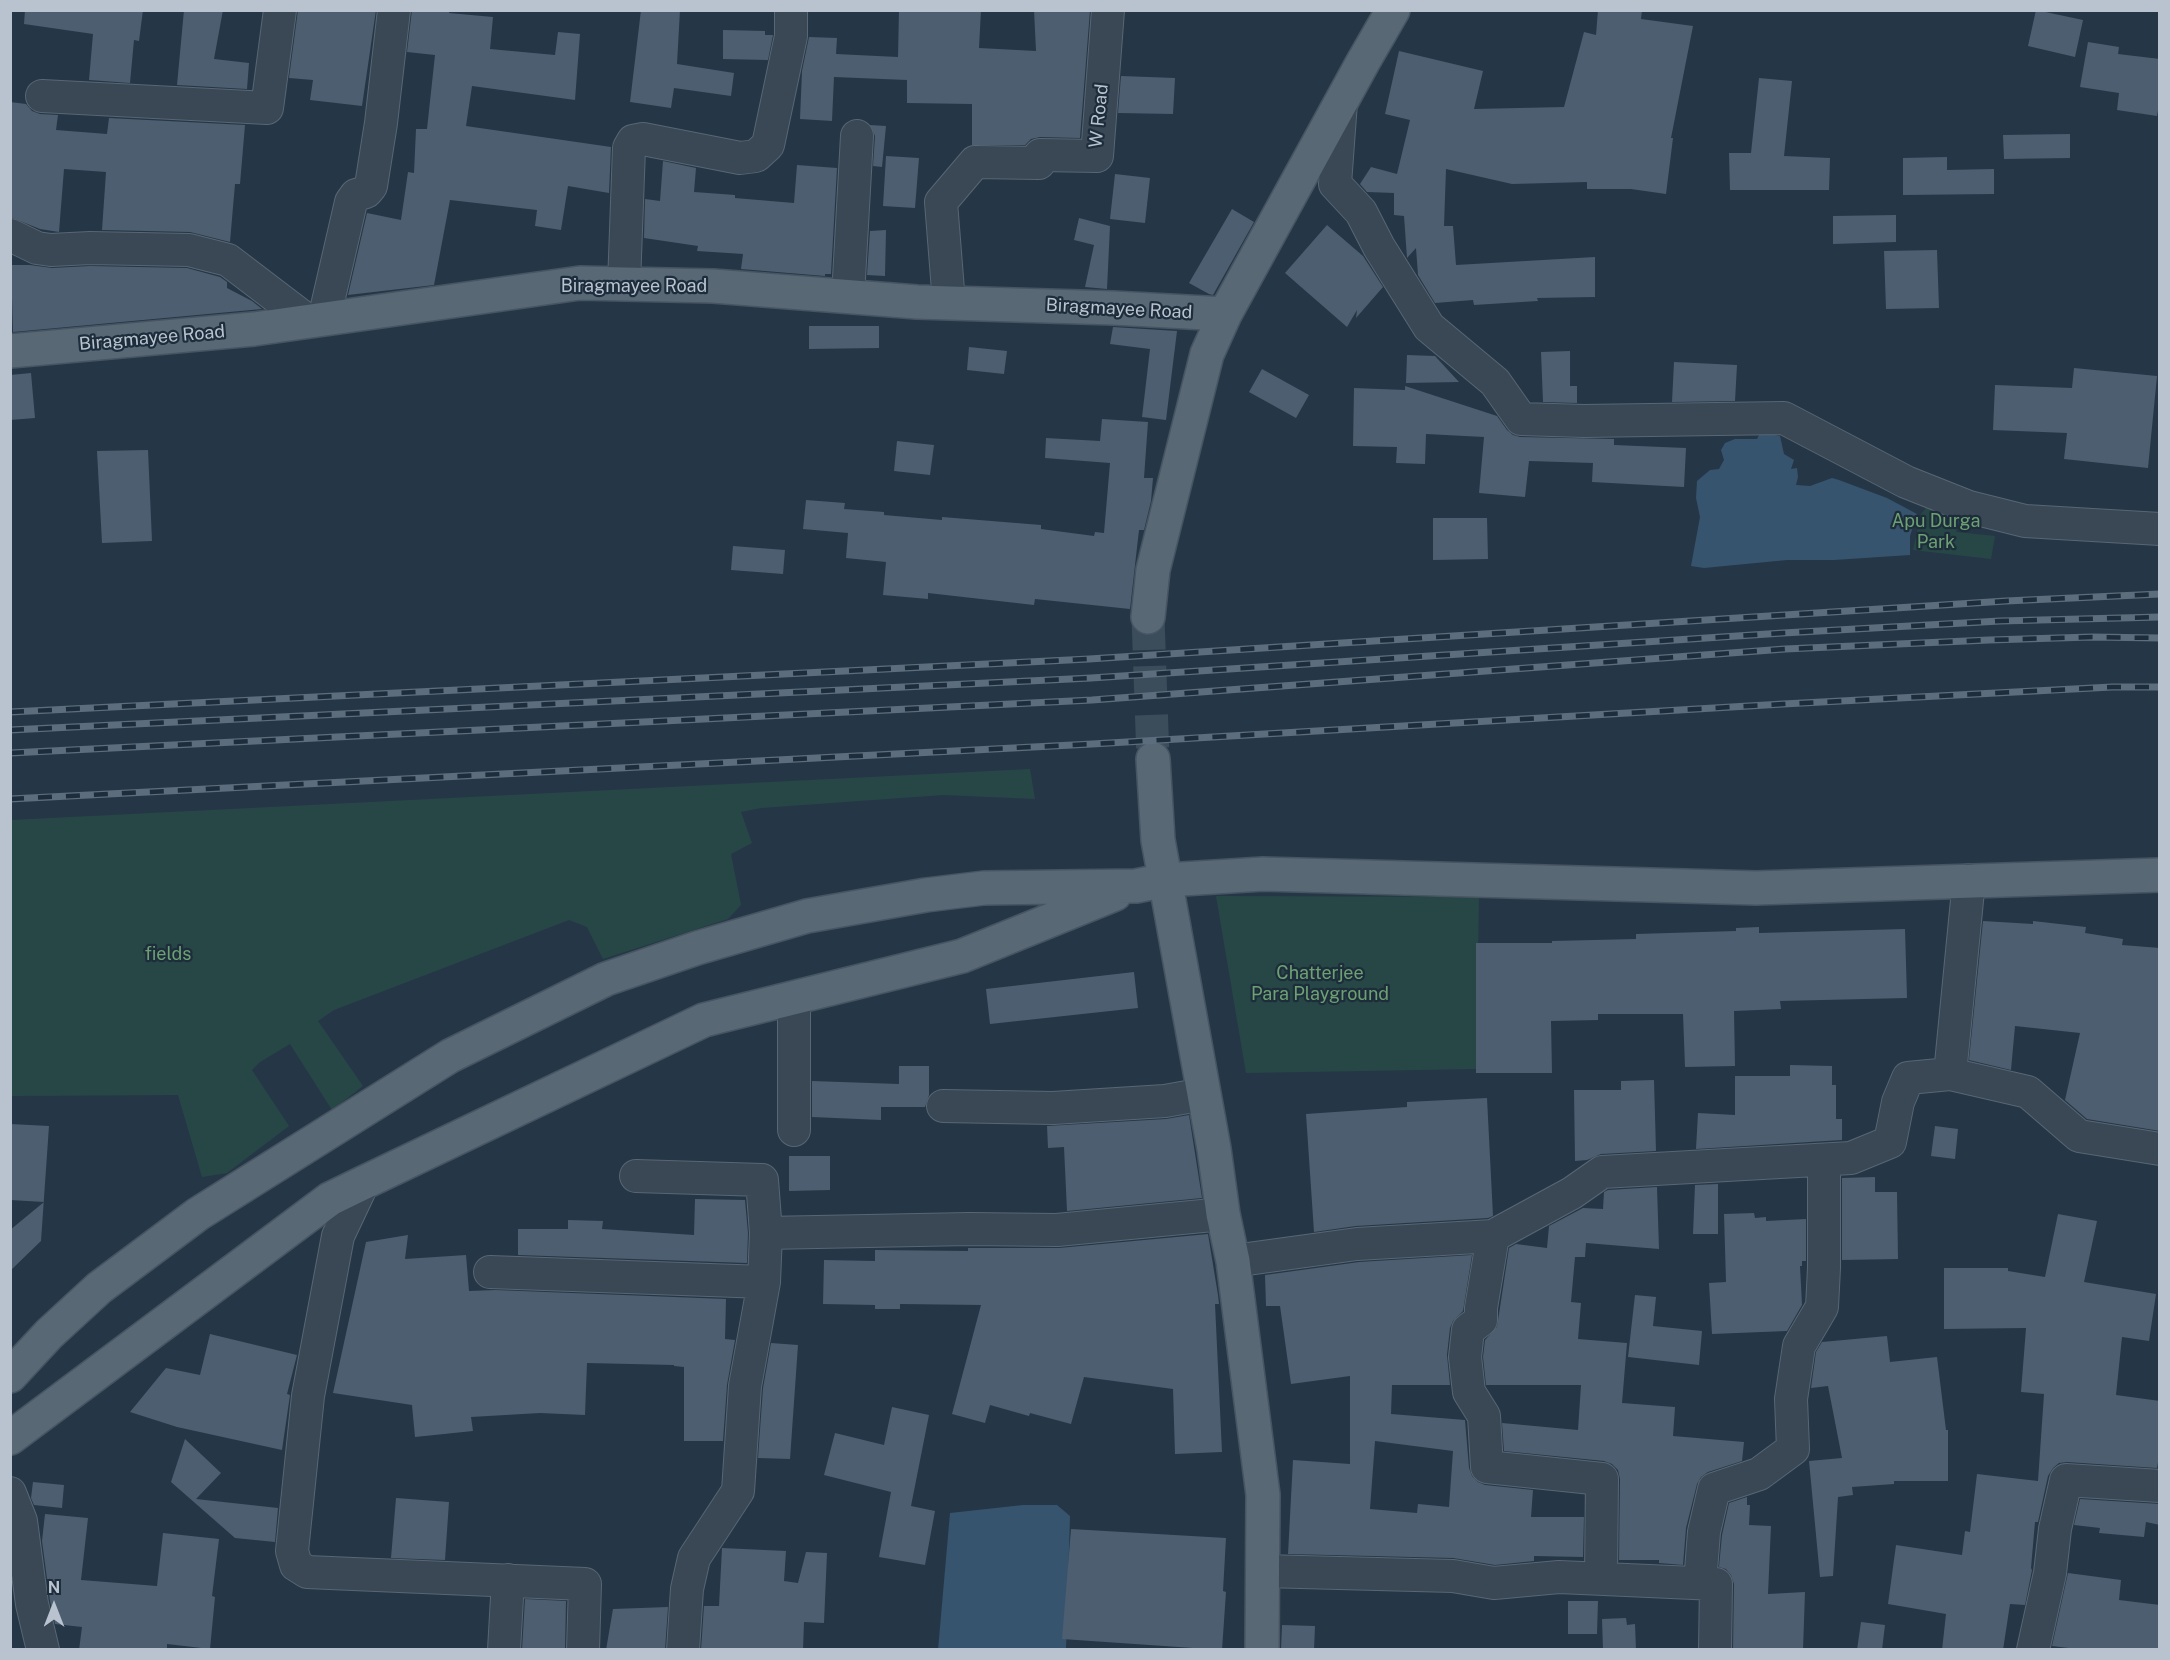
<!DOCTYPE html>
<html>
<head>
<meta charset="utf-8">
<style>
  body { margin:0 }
  #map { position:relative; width:2170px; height:1660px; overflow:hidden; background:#253746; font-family:"Public Sans",sans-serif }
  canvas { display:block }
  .frame { position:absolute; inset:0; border:12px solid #b8c3cf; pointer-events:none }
  .north { position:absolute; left:24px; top:1576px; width:60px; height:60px; -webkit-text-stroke:4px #1e2d3b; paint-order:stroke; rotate:0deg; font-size:16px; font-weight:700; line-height:24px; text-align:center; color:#b8c3cf }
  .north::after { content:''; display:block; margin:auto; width:21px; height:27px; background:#b8c3cf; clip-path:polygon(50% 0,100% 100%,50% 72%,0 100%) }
</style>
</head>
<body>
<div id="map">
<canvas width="2170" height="1660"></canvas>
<div class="frame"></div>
<div class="north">N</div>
</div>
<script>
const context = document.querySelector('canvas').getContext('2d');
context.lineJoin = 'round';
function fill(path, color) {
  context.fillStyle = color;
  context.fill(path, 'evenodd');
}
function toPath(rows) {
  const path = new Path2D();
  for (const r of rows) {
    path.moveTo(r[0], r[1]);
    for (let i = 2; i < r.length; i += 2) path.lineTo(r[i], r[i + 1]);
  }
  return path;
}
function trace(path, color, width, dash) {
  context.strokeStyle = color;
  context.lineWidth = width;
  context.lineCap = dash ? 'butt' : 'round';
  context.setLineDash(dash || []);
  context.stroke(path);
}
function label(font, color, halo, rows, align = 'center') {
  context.font = font + ' "Public Sans",sans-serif';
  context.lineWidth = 4.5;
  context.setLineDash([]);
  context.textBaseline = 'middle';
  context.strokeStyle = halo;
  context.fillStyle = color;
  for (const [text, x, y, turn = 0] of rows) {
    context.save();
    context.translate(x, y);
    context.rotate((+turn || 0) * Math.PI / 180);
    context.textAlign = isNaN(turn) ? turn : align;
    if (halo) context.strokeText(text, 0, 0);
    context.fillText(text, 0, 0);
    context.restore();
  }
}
const green = toPath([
  [1934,498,1961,514,1956,532,1995,536,1991,559,1913,550,1921,514],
  [1030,769,1035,799,943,795,761,808,741,812,752,843,731,854,741,905,728,919,603,959,587,927,569,920,334,1010,318,1021,363,1086,332,1110,290,1044,260,1062,252,1070,289,1126,227,1173,202,1177,178,1095,11,1096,11,820],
  [1216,896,1479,897,1476,1069,1246,1073]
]);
const water = toPath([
  [1770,434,1780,436,1784,454,1794,460,1791,469,1797,468,1798,477,1796,485,1810,486,1832,478,1839,480,1887,498,1917,514,1910,536,1910,555,1834,560,1787,560,1704,568,1691,566,1700,517,1696,498,1697,481,1710,470,1719,469,1724,460,1721,450,1725,443,1735,439,1757,439,1759,435],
  [1023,1505,1057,1505,1070,1516,1066,1649,938,1650,950,1513]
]);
const building = toPath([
  [25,10,143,10,139,41,134,40,130,83,89,80,93,34,24,24],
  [184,10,223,10,214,59,249,63,247,89,177,85],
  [298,10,376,10,362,106,310,100,313,80,289,78],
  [412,10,450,10,449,13,493,17,490,49,555,55,558,32,580,34,575,100,472,86,466,126,611,147,609,193,568,186,561,230,535,226,537,210,450,200,434,285,348,295,367,213,401,220,408,172,414,173,416,129,427,129,435,55,407,52],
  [641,10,680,10,677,64,734,73,731,96,674,88,671,108,630,102],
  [899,10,981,10,979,48,1036,51,1034,10,1090,10,1080,138,1040,137,1031,139,1025,145,972,145,972,104,907,103,907,80,834,77,832,121,800,119,802,71,809,37,837,38,836,54,898,57],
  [1598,10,1642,10,1641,19,1693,26,1671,138,1673,138,1666,194,1631,189,1587,189,1587,182,1512,184,1446,169,1444,226,1453,226,1456,265,1595,257,1595,297,1537,298,1538,301,1474,305,1473,300,1435,303,1418,275,1416,248,1407,258,1404,216,1394,215,1394,193,1367,192,1360,184,1371,167,1397,174,1410,120,1385,114,1399,51,1483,71,1474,109,1564,107,1584,32,1596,35],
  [2036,10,2083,20,2075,57,2028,46],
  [723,30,765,31,765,35,773,35,768,60,723,59],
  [2088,42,2119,47,2118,54,2160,59,2160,99,2157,116,2117,110,2119,93,2080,87],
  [1121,76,1175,78,1173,114,1118,113],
  [1759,78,1792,81,1784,156,1830,158,1829,190,1730,190,1729,153,1751,153],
  [10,102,26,104,32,111,40,114,58,115,56,130,107,134,109,118,245,125,240,184,235,184,230,242,190,232,102,230,106,172,64,169,59,232,40,229,10,217],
  [870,125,886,126,882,167,873,166,875,136],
  [2070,134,2070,158,2004,159,2003,135],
  [886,156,919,158,915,208,883,206],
  [1947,157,1947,170,1994,169,1994,194,1903,195,1903,158],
  [663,161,696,168,694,192,735,195,735,198,794,203,797,165,837,168,831,274,825,274,825,276,741,269,743,254,697,251,698,246,644,238,645,199,660,201],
  [1115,174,1150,178,1145,223,1110,219],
  [1232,209,1254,222,1213,295,1209,294,1189,283],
  [1896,215,1896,242,1833,244,1833,216],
  [1079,218,1110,226,1107,289,1085,287,1094,245,1074,240],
  [1327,225,1363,256,1383,287,1356,318,1357,310,1347,327,1285,273],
  [886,230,885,276,867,275,870,231],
  [1937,250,1939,308,1886,309,1884,251],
  [11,265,30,265,52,268,90,266,187,268,220,277,227,282,227,288,252,301,262,309,13,332],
  [809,326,879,326,879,348,809,349],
  [1113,327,1177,331,1166,420,1142,417,1150,349,1110,344],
  [969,347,1007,351,1004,374,967,370],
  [1570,351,1570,386,1577,386,1577,403,1543,402,1541,352],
  [1407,355,1435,356,1459,382,1406,383],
  [1674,362,1737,365,1735,401,1672,402],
  [2074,368,2157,376,2148,468,2064,459,2067,433,1993,430,1995,385,2072,388],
  [1262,369,1309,395,1296,418,1249,392],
  [31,373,35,418,10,420,10,375],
  [1405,386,1497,416,1507,430,1513,435,1520,437,1614,439,1614,445,1686,448,1684,487,1592,482,1593,463,1529,461,1525,497,1479,493,1484,437,1426,434,1425,464,1396,463,1397,447,1353,446,1354,388,1405,390],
  [1102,419,1148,422,1144,478,1153,478,1151,501,1144,530,1139,530,1130,609,1035,599,1034,605,928,593,928,599,883,595,886,562,846,558,848,533,803,529,806,500,845,503,844,509,884,512,884,515,942,520,942,517,1041,525,1041,529,1094,536,1095,532,1104,533,1110,463,1045,458,1046,438,1100,441],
  [897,441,934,445,930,475,894,471],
  [148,450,152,541,102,543,97,451],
  [1433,518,1487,518,1488,559,1433,560],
  [733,546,785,550,783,574,731,570],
  [1983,921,2033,924,2033,921,2086,927,2085,933,2123,939,2122,945,2160,948,2160,1131,2087,1119,2065,1100,2080,1033,2015,1026,2011,1070,1969,1060],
  [1759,927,1759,933,1905,929,1907,998,1780,1001,1781,1009,1734,1011,1735,1066,1685,1067,1683,1014,1598,1014,1598,1020,1551,1021,1552,1073,1476,1073,1476,943,1552,943,1552,941,1636,939,1636,934,1736,931,1736,928],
  [1134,972,1138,1008,990,1024,986,989],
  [1790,1065,1832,1066,1832,1085,1836,1085,1836,1119,1842,1119,1842,1140,1696,1149,1698,1113,1735,1115,1735,1076,1790,1076],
  [899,1066,929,1066,929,1095,925,1107,881,1107,881,1120,812,1117,812,1081,899,1084],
  [1654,1080,1656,1151,1601,1154,1587,1160,1575,1161,1574,1090,1621,1090,1621,1081],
  [1487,1098,1493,1216,1488,1218,1356,1226,1314,1232,1306,1114,1407,1107,1407,1102],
  [1189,1115,1202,1198,1067,1211,1064,1147,1048,1148,1047,1126,1166,1119],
  [10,1124,49,1126,41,1241,10,1271,10,1230,44,1202,10,1200],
  [1935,1126,1958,1129,1955,1159,1931,1156],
  [789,1156,830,1156,830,1190,789,1191],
  [1875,1177,1875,1192,1897,1192,1898,1259,1842,1260,1842,1178],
  [1718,1184,1718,1234,1693,1234,1695,1185],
  [1657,1187,1659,1249,1586,1243,1585,1257,1575,1257,1571,1302,1581,1303,1578,1339,1627,1343,1622,1403,1675,1407,1673,1436,1744,1442,1742,1461,1708,1472,1701,1477,1697,1484,1686,1528,1683,1565,1659,1563,1659,1560,1619,1560,1620,1479,1618,1470,1612,1464,1604,1461,1504,1451,1502,1423,1578,1430,1581,1385,1486,1385,1483,1357,1485,1340,1497,1327,1509,1248,1516,1244,1547,1248,1549,1226,1583,1208,1603,1209,1604,1192,1608,1190],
  [695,1199,745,1200,748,1233,747,1263,518,1255,518,1229,568,1229,568,1220,603,1221,602,1229,694,1235],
  [1754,1213,1755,1218,1766,1217,1766,1221,1806,1219,1806,1261,1802,1261,1802,1266,1800,1266,1802,1305,1787,1331,1712,1334,1709,1283,1726,1282,1724,1214],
  [2058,1214,2097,1221,2084,1282,2156,1294,2149,1341,2122,1337,2116,1395,2160,1401,2160,1451,2157,1468,2067,1462,2059,1463,2053,1468,2048,1476,2038,1522,2035,1522,2031,1568,2032,1570,2025,1605,2010,1604,2003,1650,1942,1650,1946,1614,1888,1604,1896,1545,1962,1555,1965,1531,1970,1532,1977,1474,2038,1481,2044,1394,2021,1392,2026,1328,1944,1329,1944,1268,2008,1268,2008,1271,2045,1277],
  [1208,1234,1218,1295,1219,1304,1215,1304,1222,1452,1175,1454,1173,1389,1084,1377,1071,1424,1030,1413,1029,1416,990,1405,985,1423,952,1414,981,1305,900,1304,900,1309,875,1309,875,1305,823,1304,824,1260,875,1261,875,1250,968,1251,968,1248,1059,1248],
  [408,1235,405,1259,466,1255,469,1291,495,1290,726,1299,725,1339,735,1340,727,1385,723,1441,684,1441,684,1367,674,1366,674,1365,587,1363,585,1415,540,1413,471,1417,473,1431,415,1437,412,1405,333,1393,366,1242],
  [1472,1255,1463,1311,1453,1321,1450,1328,1447,1355,1450,1385,1392,1385,1391,1414,1465,1420,1469,1468,1472,1476,1478,1482,1485,1485,1533,1490,1531,1517,1584,1517,1583,1557,1534,1556,1534,1561,1495,1565,1453,1558,1288,1554,1293,1460,1350,1464,1350,1376,1291,1384,1280,1306,1266,1306,1265,1275,1359,1262],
  [1375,1441,1453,1451,1449,1507,1418,1504,1417,1513,1370,1509],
  [1635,1295,1656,1297,1653,1326,1702,1331,1699,1365,1628,1357],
  [210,1334,297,1355,287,1394,290,1395,282,1450,177,1427,130,1412,166,1368,200,1375],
  [1887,1336,1890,1362,1937,1357,1946,1430,1948,1430,1948,1481,1894,1481,1894,1484,1852,1487,1853,1495,1838,1497,1833,1576,1820,1577,1809,1461,1842,1458,1828,1386,1811,1388,1816,1352,1822,1342],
  [771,1343,798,1345,790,1459,758,1458,763,1388],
  [892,1407,929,1415,911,1506,935,1511,925,1565,879,1557,891,1492,824,1475,835,1433,884,1445],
  [185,1439,221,1473,196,1499,278,1508,275,1542,235,1538,171,1482],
  [33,1482,64,1485,62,1508,34,1505,31,1498],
  [1747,1497,1747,1505,1750,1505,1749,1525,1771,1526,1768,1594,1805,1592,1803,1650,1733,1650,1734,1584,1731,1575,1726,1569,1719,1567,1722,1535,1729,1503],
  [396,1498,449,1502,445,1560,391,1558],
  [2080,1499,2160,1504,2160,1525,2146,1522,2144,1537,2099,1533,2100,1528,2074,1525],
  [45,1514,88,1518,81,1580,157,1586,163,1533,219,1539,212,1596,215,1597,210,1649,167,1644,167,1650,79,1650,82,1627,55,1624,50,1601,42,1541],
  [1071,1529,1226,1538,1223,1591,1226,1592,1222,1650,1062,1639],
  [722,1548,786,1551,784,1581,798,1583,806,1552,827,1553,824,1623,804,1622,803,1650,701,1650,704,1606,719,1606],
  [2068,1573,2121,1580,2119,1600,2160,1605,2160,1650,2085,1650,2052,1646],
  [525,1599,566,1601,565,1650,522,1650],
  [1568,1601,1598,1601,1597,1634,1568,1634],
  [668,1607,665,1650,606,1650,613,1609],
  [1626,1618,1627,1625,1635,1624,1636,1650,1603,1650,1602,1619],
  [1861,1622,1885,1625,1882,1650,1857,1650],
  [1282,1625,1315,1626,1314,1650,1281,1650]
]);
const majorTunnel = toPath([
  [1148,617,1153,759]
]);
const minor = toPath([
  [42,96,267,108,280,10],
  [1341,102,1335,184,1361,212,1379,247,1429,327,1495,382,1521,419,1584,421,1784,418,1906,482,1969,507,2025,521,2160,529],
  [10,235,37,248,51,250,90,248,189,250,228,260,308,321],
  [624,284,629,148,633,141,643,139,740,158,756,156,768,145,791,36,791,10],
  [848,296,857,136],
  [949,303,941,202,975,162,1039,163,1040,155,1097,156,1108,10],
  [324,319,351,202,356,195,366,192,371,186,381,123,394,10],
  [794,998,794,1130],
  [1950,1074,1969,880],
  [943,1106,1053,1108,1165,1101,1204,1094],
  [636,1176,762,1180,766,1233,969,1229,1057,1230,1223,1214],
  [363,1183,338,1236,308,1396,292,1551,296,1565,307,1572,585,1584,583,1650],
  [1493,1236,1481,1308,1481,1320,1468,1330,1465,1357,1469,1392,1484,1416,1487,1467,1602,1479,1601,1577],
  [1233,1261,1357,1244,1493,1236,1572,1193,1602,1172,1851,1158,1890,1142,1898,1102,1908,1078,1950,1074,2028,1092,2079,1136,2160,1149],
  [490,1272,764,1282,766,1233],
  [10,1493,21,1521,32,1604,43,1650],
  [1263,1571,1453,1576,1494,1583,1559,1577,1716,1584,1715,1650],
  [1700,1583,1704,1532,1714,1489,1759,1474,1793,1449,1791,1399,1799,1346,1822,1307,1824,1268,1824,1160],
  [504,1650,508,1580],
  [683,1650,687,1589,694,1558,738,1491,745,1386,764,1282],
  [2033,1650,2050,1573,2055,1529,2066,1480,2160,1486]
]);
const major = toPath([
  [10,351,254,329,580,283,713,286,917,302,1113,308,1225,314],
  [1148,617,1153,570,1207,354,1225,314,1363,62,1393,10],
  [1153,759,1158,840,1214,1149,1223,1214,1233,1261,1263,1495,1262,1650],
  [10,1376,49,1334,99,1288,198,1214,450,1056,606,979,697,948,807,916,926,895,984,888,1136,886,1166,880,1263,874,1756,888,2160,875],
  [10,1438,330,1199,363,1183,704,1020,962,956,1115,894]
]);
const rail = toPath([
  [10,712,1089,659,2006,601,2160,594],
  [10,730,1091,678,1783,633,2000,621,2160,617],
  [10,753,1092,700,1785,649,1989,640,2092,637,2160,638],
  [10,799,1092,744,1783,704,2112,687,2160,687]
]);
const streetNames = [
  ["W Road",1099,116,-84],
  ["Biragmayee Road",634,286],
  ["Biragmayee Road",1119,309,3],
  ["Biragmayee Road",152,338,-5]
];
const parkNames = [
  ["Apu Durga",1936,521],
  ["Park",1936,542],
  ["fields",168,954],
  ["Chatterjee",1320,973],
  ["Para Playground",1320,994]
];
fill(green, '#274747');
fill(water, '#37546e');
fill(building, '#4c5e70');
trace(majorTunnel, '#3b4c5b', 33, [33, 16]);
trace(minor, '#596673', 34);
trace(major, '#475462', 36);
trace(minor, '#3a4855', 32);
trace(major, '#586875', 33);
trace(rail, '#5c6d7d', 7);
trace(rail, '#1e2d3b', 4.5, [14]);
label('18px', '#b8c3cf', '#1e2d3b', streetNames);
label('18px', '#6da173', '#1e2d3b', parkNames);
</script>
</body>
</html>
